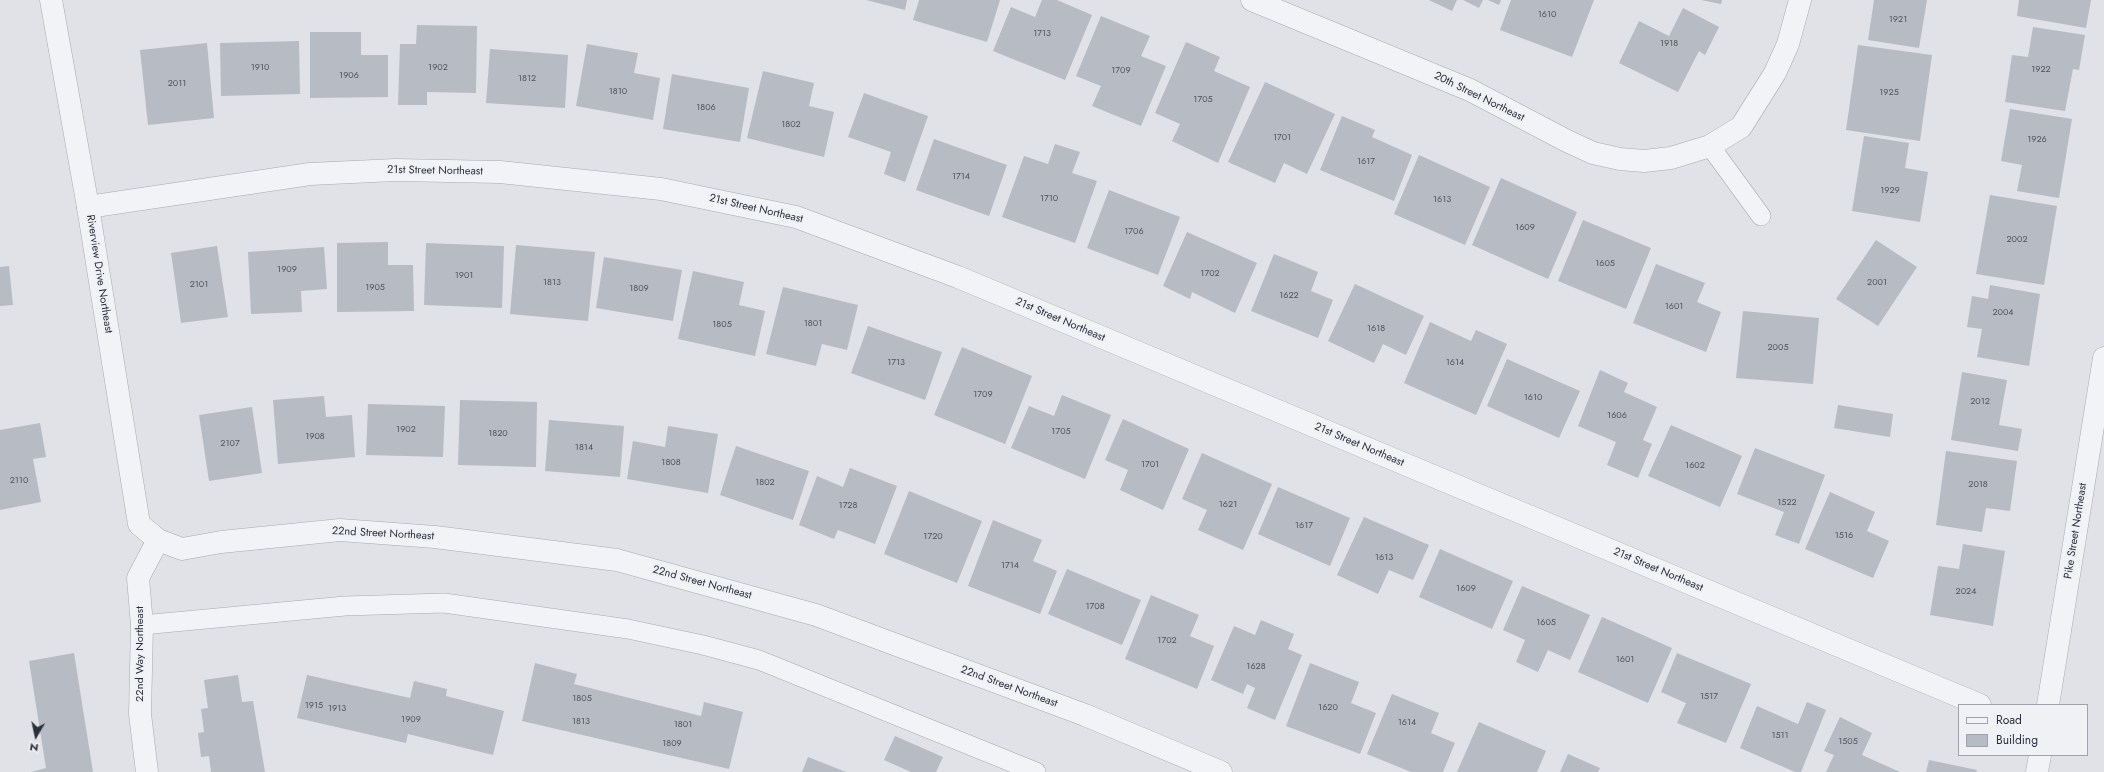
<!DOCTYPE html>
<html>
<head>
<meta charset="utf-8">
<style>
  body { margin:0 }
  #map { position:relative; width:2104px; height:772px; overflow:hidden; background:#e0e2e7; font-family:Jost,sans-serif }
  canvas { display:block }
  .legend { position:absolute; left:1958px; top:704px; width:130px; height:52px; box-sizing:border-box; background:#eff1f5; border:1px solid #a0a3ab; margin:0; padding:5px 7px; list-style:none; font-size:12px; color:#2a2f3d }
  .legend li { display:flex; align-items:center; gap:8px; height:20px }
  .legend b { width:20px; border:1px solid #a0a3ab }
  .north { position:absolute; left:16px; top:716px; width:40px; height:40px; -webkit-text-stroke:3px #eff1f5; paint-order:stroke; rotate:189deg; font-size:11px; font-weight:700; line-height:16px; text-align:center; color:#2a2f3d }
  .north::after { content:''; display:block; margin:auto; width:14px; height:18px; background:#2a2f3d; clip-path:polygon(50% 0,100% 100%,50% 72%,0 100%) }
</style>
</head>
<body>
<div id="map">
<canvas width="2104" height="772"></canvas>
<ul class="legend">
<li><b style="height:5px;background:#f2f3f6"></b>Road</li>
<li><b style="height:11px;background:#b7bbc3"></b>Building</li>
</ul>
<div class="north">N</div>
</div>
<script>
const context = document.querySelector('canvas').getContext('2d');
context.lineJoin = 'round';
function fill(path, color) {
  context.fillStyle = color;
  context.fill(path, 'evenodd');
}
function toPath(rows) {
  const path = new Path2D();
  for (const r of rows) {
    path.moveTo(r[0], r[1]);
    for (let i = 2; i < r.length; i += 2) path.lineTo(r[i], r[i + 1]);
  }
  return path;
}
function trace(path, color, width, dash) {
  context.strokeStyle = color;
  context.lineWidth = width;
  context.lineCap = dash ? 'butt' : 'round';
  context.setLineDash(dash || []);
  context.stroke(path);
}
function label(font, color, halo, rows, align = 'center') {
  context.font = font + ' Jost,sans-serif';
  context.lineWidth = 4;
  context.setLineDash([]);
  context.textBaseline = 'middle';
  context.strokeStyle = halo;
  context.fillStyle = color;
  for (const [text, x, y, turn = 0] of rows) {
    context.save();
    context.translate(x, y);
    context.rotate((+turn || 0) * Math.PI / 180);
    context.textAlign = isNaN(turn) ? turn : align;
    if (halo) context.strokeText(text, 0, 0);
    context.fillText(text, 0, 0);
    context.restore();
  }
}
const building = toPath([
  [866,0,907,0,905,10],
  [919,0,1000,0,987,42,913,20],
  [1042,0,1057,0,1092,15,1065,80,993,51,1011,7,1035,17],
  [1429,0,1457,0,1452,11],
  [1463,0,1483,0,1479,8],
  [1488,0,1501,0,1499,5],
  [1511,0,1594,0,1572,57,1500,30],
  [1701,0,1722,0,1721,4],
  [1874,0,1927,0,1919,48,1868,40],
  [2019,0,2091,0,2086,28,2017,16],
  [1683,8,1719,27,1705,55,1699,51,1678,92,1619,63,1639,21,1669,36],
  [1101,16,1150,36,1141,56,1166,66,1141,126,1092,106,1101,86,1076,76],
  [417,25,477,26,476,93,427,92,427,105,398,105,400,44,416,44],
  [2033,27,2085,35,2079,70,2073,69,2065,111,2005,102,2012,55,2028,57],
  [310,32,361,32,361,55,388,55,388,97,310,98],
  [299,41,300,94,221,96,220,43],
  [1186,42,1220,57,1214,71,1250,87,1218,163,1172,141,1180,124,1155,113],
  [207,43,214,118,148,125,140,50],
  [587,44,638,53,634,73,660,78,653,120,576,106],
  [1858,45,1932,55,1920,141,1846,130],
  [490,49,568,55,565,108,486,103],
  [763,71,814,83,809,106,834,112,824,157,747,138],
  [672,74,749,88,740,142,663,129],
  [1265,82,1335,114,1307,174,1284,163,1275,183,1228,162],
  [864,93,928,116,905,182,884,174,891,152,848,137],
  [2010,109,2072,119,2059,198,2017,191,2022,165,2001,161],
  [1342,116,1375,130,1372,137,1412,155,1394,201,1320,170],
  [1864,136,1909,143,1905,168,1928,172,1920,222,1852,211],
  [934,139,1007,165,989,216,916,190],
  [1055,144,1080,152,1072,173,1097,181,1075,243,1002,217,1024,156,1048,164],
  [1419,155,1490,187,1465,245,1394,214],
  [1501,178,1577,212,1548,279,1472,245],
  [1109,190,1180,217,1158,275,1087,248],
  [1990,195,2057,206,2044,285,1976,274],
  [1583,220,1651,248,1626,309,1558,281],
  [1187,232,1257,263,1235,313,1192,292,1190,299,1163,286],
  [1876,240,1917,267,1878,326,1836,299],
  [388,242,388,265,413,265,414,311,337,312,337,243],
  [426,243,504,246,502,308,424,305],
  [516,245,595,252,588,321,510,314],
  [217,246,228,317,181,323,171,253],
  [324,247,327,289,301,291,302,312,251,314,248,252],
  [1274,254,1318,272,1311,291,1333,300,1318,338,1251,311],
  [604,257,682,270,673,321,596,308],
  [1656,264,1705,283,1697,302,1721,312,1706,352,1633,323],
  [9,266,13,305,0,306,0,267],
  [693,271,744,282,739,305,765,311,755,356,678,339],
  [1355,284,1424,316,1406,355,1383,344,1374,363,1328,341],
  [1990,285,2040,294,2029,366,1977,357,1982,329,1967,327,1972,296,1988,299],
  [783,287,858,305,847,350,822,344,816,366,766,354],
  [1743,311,1819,318,1813,384,1736,378],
  [1430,322,1471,341,1476,330,1507,344,1476,415,1404,383],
  [868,326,942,352,925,400,851,373],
  [962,347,1032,376,1005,444,934,415],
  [1507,359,1580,391,1559,438,1487,406],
  [1600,370,1628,383,1624,392,1657,407,1643,440,1652,444,1638,478,1607,465,1616,442,1578,426],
  [1962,372,2007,380,1999,425,2022,429,2018,451,1951,440],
  [1062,395,1111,415,1085,479,1011,448,1029,406,1054,416],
  [324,396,326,417,352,415,355,457,278,464,273,400],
  [460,400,537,402,536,467,458,465],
  [368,404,445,406,443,457,366,455],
  [1838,405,1893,414,1890,437,1834,428],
  [252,407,262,473,209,481,199,415],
  [1123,419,1189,449,1163,510,1120,490,1128,470,1105,460],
  [549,420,624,426,620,477,545,471],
  [40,423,46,457,33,459,41,502,0,510,0,430],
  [1671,425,1742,456,1720,507,1648,476],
  [668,426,718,434,708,493,627,479,633,441,665,447],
  [736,446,809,471,793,520,720,495],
  [1755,448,1825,475,1799,544,1775,535,1784,512,1737,494],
  [1946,451,2017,461,2010,511,1986,508,1982,532,1936,525],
  [1202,453,1272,484,1243,550,1198,530,1207,510,1182,499],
  [850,468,897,486,875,544,838,530,834,539,799,525,817,476,843,487],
  [1278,487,1350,518,1330,566,1258,534],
  [909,491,982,521,957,583,884,554],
  [1830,492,1875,512,1867,531,1889,541,1873,578,1805,549],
  [1364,517,1429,545,1413,580,1389,570,1378,594,1337,575],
  [993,520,1042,540,1033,561,1057,571,1040,614,968,586],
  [1963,544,2005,551,1993,626,1930,615,1938,566,1959,569],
  [1440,549,1513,581,1492,629,1419,597],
  [1067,569,1141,600,1122,645,1048,614],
  [1522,586,1590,615,1570,660,1548,650,1538,672,1516,662,1525,640,1503,630],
  [1151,595,1199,615,1190,636,1214,646,1197,689,1125,659],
  [1602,617,1672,648,1648,703,1578,672],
  [1261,620,1294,634,1288,649,1302,655,1275,720,1247,708,1255,688,1247,684,1243,694,1211,680,1234,626,1255,635],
  [74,653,93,772,31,772,46,768,29,661],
  [1677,653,1751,684,1726,743,1677,723,1686,703,1661,692],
  [535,663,577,674,574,684,701,716,704,702,743,712,729,769,522,721],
  [1310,663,1359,682,1351,703,1376,713,1360,754,1286,726],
  [238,675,242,702,253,701,265,772,211,772,209,756,201,757,198,733,204,732,201,709,208,708,204,680],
  [307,675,410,698,414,681,447,689,446,696,504,711,493,755,408,734,406,743,297,718],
  [1392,694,1439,713,1431,733,1455,743,1443,772,1411,772,1367,754],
  [1807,702,1826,710,1801,772,1795,772,1740,748,1757,706,1798,724],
  [1840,717,1872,733,1862,755,1900,772,1826,772,1834,755,1824,751],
  [1479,722,1546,751,1537,772,1457,772],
  [895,736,943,757,936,772,911,772,884,760],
  [1568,754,1600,768,1598,772,1560,772],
  [808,757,846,772,802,772],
  [1929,760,1977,770,1976,772,1926,772]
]);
const service = toPath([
  [1710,146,1761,216],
  [142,625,345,606,444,603,628,629,703,645,759,660,1036,772]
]);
const minor = toPath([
  [1252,0,1470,90,1567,141,1593,153,1620,159,1644,161,1671,158,1710,146,1741,127,1775,73,1788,44,1800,0],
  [88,207,310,174,395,170,500,172,661,189,796,217,958,277,1980,705],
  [2048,705,2104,358],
  [147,772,140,714,142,625,138,578,158,540],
  [2037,772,2040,755]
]);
const tertiary = toPath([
  [51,0,88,207,139,524,158,540,182,549,221,542,340,530,435,537,617,560,816,615,1085,715,1221,772]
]);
const numberNames = [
  ["1610",1547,15],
  ["1921",1898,20],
  ["1713",1042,34],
  ["1918",1669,44],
  ["1910",260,68],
  ["1902",438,68],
  ["1922",2041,70],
  ["1709",1121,71],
  ["1906",349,76],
  ["1812",527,79],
  ["2011",177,84],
  ["1810",618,92],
  ["1925",1889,93],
  ["1705",1203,100],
  ["1806",706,108],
  ["1802",791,125],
  ["1701",1282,138],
  ["1926",2037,140],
  ["1617",1366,162],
  ["1714",961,177],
  ["1929",1890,191],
  ["1710",1049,199],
  ["1613",1442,200],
  ["1609",1525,228],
  ["1706",1134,232],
  ["2002",2017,240],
  ["1605",1605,264],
  ["1909",287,270],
  ["1702",1210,274],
  ["1901",464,276],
  ["1813",552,283],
  ["2001",1877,283],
  ["2101",199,285],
  ["1905",375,288],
  ["1809",639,289],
  ["1622",1289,296],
  ["1601",1674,307],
  ["2004",2003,313],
  ["1801",813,324],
  ["1805",722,325],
  ["1618",1376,329],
  ["2005",1778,348],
  ["1713",896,363],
  ["1614",1455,363],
  ["1709",983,395],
  ["1610",1533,398],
  ["2012",1980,402],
  ["1606",1617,416],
  ["1902",406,430],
  ["1705",1061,432],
  ["1820",498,434],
  ["1908",315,437],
  ["2107",230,444],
  ["1814",584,448],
  ["1808",671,463],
  ["1701",1150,465],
  ["1602",1695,466],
  ["2110",19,481],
  ["1802",765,483],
  ["2018",1978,485],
  ["1522",1787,503],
  ["1621",1228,505],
  ["1728",848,506],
  ["1617",1304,526],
  ["1516",1844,536],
  ["1720",933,537],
  ["1613",1384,558],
  ["1714",1010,566],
  ["1609",1466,589],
  ["2024",1966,592],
  ["1708",1095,607],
  ["1605",1546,623],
  ["1702",1167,641],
  ["1601",1625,660],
  ["1628",1256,667],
  ["1517",1709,697],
  ["1805",582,699],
  ["1915",314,706],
  ["1620",1328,708],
  ["1913",337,709],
  ["1909",411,720],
  ["1813",581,722],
  ["1614",1407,723],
  ["1801",683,725],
  ["1511",1780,736],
  ["1505",1848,742],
  ["1809",672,744]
];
const streetNames = [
  ["20th Street Northeast",1479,97,26],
  ["21st Street Northeast",435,171,1],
  ["21st Street Northeast",756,209,13],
  ["Riverview Drive Northeast",99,274,81],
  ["21st Street Northeast",1060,320,23],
  ["21st Street Northeast",1359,445,23],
  ["Pike Street Northeast",2076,531,-81],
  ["22nd Street Northeast",383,534,3],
  ["21st Street Northeast",1658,570,23],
  ["22nd Street Northeast",702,583,15],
  ["22nd Way Northeast",140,654,-90],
  ["22nd Street Northeast",1009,687,20]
];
fill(building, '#b7bbc3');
trace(service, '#a6a9b1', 20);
trace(minor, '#a6a9b1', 23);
trace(tertiary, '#a6a9b1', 23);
trace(service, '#f2f3f6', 19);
trace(minor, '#f2f3f6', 22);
trace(tertiary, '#f2f3f6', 22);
label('9px', '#4d525e', null, numberNames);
label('11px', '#2a2f3d', '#eff1f5', streetNames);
</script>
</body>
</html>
